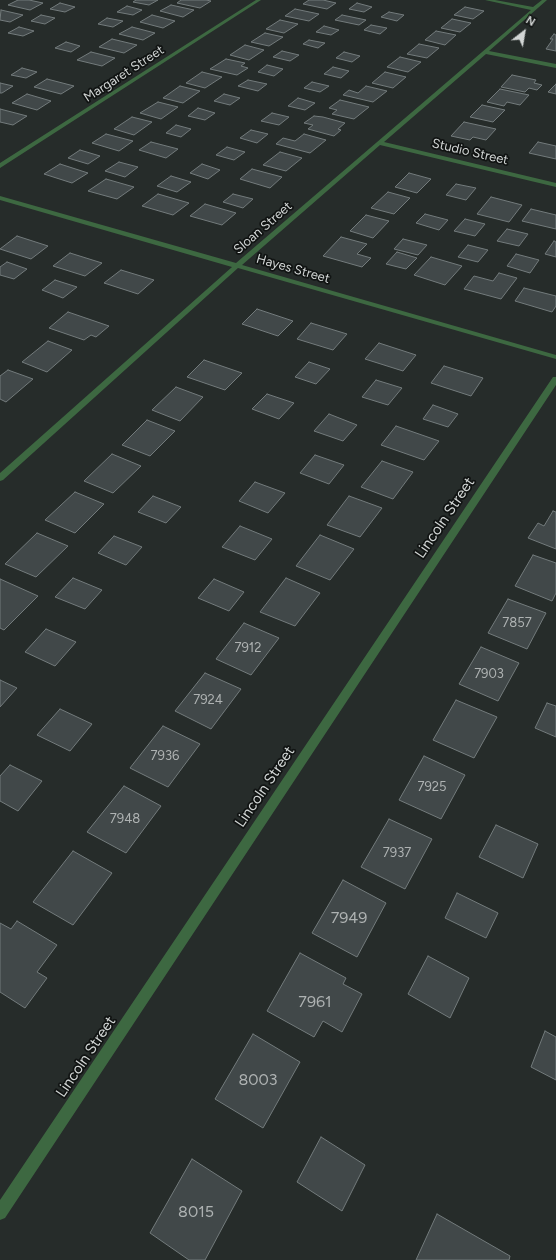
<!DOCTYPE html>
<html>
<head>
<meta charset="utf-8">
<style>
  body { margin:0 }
  #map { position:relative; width:556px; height:1260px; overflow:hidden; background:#262c2a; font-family:Figtree,sans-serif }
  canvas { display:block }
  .north { position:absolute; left:504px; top:12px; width:40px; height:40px; -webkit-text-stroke:3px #111413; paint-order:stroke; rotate:31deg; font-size:11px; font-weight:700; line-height:16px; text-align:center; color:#d2d6d5 }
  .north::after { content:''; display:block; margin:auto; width:14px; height:18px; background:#d2d6d5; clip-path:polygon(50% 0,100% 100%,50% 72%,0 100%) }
</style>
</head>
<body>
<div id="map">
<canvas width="556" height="1260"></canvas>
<div class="north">N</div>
</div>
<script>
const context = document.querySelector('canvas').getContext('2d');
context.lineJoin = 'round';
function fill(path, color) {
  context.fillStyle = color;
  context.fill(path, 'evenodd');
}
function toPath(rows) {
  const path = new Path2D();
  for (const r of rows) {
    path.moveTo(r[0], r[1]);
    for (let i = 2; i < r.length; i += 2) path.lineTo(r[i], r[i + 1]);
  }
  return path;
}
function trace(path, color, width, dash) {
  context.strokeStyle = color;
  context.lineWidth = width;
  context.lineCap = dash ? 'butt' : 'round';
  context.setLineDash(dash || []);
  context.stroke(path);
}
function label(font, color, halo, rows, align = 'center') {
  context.font = font + ' Figtree,sans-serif';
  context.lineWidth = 3.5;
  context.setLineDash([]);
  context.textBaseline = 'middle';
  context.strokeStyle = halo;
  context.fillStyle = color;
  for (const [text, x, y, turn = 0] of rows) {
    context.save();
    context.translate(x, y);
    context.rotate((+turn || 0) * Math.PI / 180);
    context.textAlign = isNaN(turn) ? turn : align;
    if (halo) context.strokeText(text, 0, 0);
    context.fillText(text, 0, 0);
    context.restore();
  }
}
const building = toPath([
  [18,0,29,0,43,3,30,10,8,5,18,0],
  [136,0,158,0,149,5,133,2,136,0],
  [181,0,206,0,211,1,200,8,177,3,181,0],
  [309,0,323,0,336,3,327,9,303,4,309,0],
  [60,3,75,7,65,12,50,9,60,3],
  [357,3,372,7,364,12,349,9,357,3],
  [171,5,194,10,183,17,160,11,171,5],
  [127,6,142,10,133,15,117,12,127,6],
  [465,7,484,11,473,19,454,15,465,7],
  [295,9,319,14,309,21,285,16,295,9],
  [1,10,23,15,10,22,0,20,1,10],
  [389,12,404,15,397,21,381,17,389,12],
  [41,15,55,18,45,24,31,21,41,15],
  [152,15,175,21,163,28,140,22,152,15],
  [342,15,366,20,359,25,335,20,342,15],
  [107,18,123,21,113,27,98,24,107,18],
  [452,19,471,23,460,32,441,28,452,19],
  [280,20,298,24,284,33,266,29,280,20],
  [371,25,387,28,380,34,364,30,371,25],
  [324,26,339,30,331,35,316,32,324,26],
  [19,27,34,31,23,36,8,33,19,27],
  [132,27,155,33,143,40,119,34,132,27],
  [436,31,456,35,445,45,425,40,436,31],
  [265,33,283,37,269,46,251,42,265,33],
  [554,34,556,35,556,51,546,49,553,39,550,39,554,34],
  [112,39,137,45,124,53,99,47,112,39],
  [309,40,325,43,318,48,303,44,309,40],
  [66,42,80,46,71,52,55,48,66,42],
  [419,44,439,48,427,58,407,54,419,44],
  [245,45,264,50,249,60,230,55,245,45],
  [282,51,299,55,290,61,273,57,282,51],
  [91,52,115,58,102,66,77,60,91,52],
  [344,52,360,56,352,62,336,58,344,52],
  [400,57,421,62,408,72,387,67,400,57],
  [226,59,245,63,241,66,248,68,237,75,210,69,226,59],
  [267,65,283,69,274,76,258,72,267,65],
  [333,67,349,71,341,78,324,74,333,67],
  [22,68,37,72,26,78,11,75,22,68],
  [202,72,222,77,205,88,186,83,202,72],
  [385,72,406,77,393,88,372,83,385,72],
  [512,75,536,80,534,83,542,85,537,90,529,88,525,92,501,87,512,75],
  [47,79,74,86,61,94,34,87,47,79],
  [248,80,267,84,258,91,238,86,248,80],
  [312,82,329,86,320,92,304,88,312,82],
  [0,83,13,86,2,93,0,93,0,83],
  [556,84,556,94,548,92,556,84],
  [180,86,200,91,183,103,163,98,180,86],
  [366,86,387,91,373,102,343,95,349,90,358,93,366,86],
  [500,89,529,95,520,105,507,102,504,106,487,102,500,89],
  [27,94,51,101,37,110,12,103,27,94],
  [224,94,240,98,230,105,214,101,224,94],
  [298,98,315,103,305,110,288,106,298,98],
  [340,100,369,107,354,119,332,114,337,110,329,108,340,100],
  [158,102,178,107,161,119,140,113,158,102],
  [482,105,505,110,493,122,470,117,482,105],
  [198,108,215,113,205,120,188,116,198,108],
  [0,109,27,116,13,125,0,122,0,109],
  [272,113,289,117,279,125,261,121,272,113],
  [314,116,323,117,345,123,338,129,341,130,334,136,308,129,313,125,304,123,314,116],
  [132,117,152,122,134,135,114,129,132,117],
  [464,122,496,129,486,140,473,137,470,140,451,136,464,122],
  [176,125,191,129,181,137,166,133,176,125],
  [251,130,268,134,257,143,240,138,251,130],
  [106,134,133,141,119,151,92,143,106,134],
  [304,134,326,140,310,153,276,144,283,138,295,141,304,134],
  [151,142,178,149,166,158,139,150,151,142],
  [538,142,556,146,556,159,529,153,538,142],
  [227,147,245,152,234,160,216,155,227,147],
  [80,150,100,156,88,164,68,158,80,150],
  [280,152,302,158,286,171,263,165,280,152],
  [119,162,138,167,125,177,105,171,119,162],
  [60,164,88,173,72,183,44,174,60,164],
  [202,164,220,170,208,179,190,173,202,164],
  [252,169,282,177,270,188,240,179,252,169],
  [409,173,431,179,417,193,395,187,409,173],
  [171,176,191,182,177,192,157,186,171,176],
  [106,179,134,187,117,199,88,191,106,179],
  [456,184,476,188,466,200,446,195,456,184],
  [388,192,410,198,394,214,371,208,388,192],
  [158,194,189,203,173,215,142,206,158,194],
  [233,194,253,199,243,208,223,202,233,194],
  [491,197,522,205,509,222,477,214,491,197],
  [205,204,236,213,222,225,190,216,205,204],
  [531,209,556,215,556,229,522,221,531,209],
  [425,214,448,220,439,230,416,223,425,214],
  [366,215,389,221,373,238,350,231,366,215],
  [465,219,485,224,475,236,454,231,465,219],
  [507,229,528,234,519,246,497,241,507,229],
  [17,236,48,246,31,259,0,249,17,236],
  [341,237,367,244,357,254,371,258,362,267,323,256,341,237],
  [403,239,427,245,418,255,394,249,403,239],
  [554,241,556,242,556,257,545,254,554,241],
  [468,245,488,250,478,262,458,257,468,245],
  [397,252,417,258,406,269,386,264,397,252],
  [70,253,102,263,85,276,53,266,70,253],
  [516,254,539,260,530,273,507,266,516,254],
  [431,257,462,266,445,285,414,275,431,257],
  [7,262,27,269,14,279,0,275,0,267,7,262],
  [121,270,154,280,138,294,104,283,121,270],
  [499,273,517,278,501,299,464,289,474,276,493,281,499,273],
  [55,280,77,287,63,298,42,290,55,280],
  [524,288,556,296,556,306,552,312,515,301,524,288],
  [257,309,293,321,278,336,242,324,257,309],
  [68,312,109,326,96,337,91,335,84,340,49,328,68,312],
  [311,323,347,334,333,350,297,339,311,323],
  [48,341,72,350,47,372,22,362,48,341],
  [379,343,416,355,403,371,365,359,379,343],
  [204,360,242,373,225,390,187,377,204,360],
  [309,362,330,369,316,384,295,377,309,362],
  [444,366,483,378,471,396,431,383,444,366],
  [8,370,33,379,6,402,0,399,0,376,8,370],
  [376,380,402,388,388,405,362,397,376,380],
  [176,387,203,397,180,421,152,410,176,387],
  [267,394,294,403,279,419,252,409,267,394],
  [433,405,458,414,448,427,423,419,433,405],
  [329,414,357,425,343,441,314,431,329,414],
  [147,420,175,431,150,456,122,445,147,420],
  [396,426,439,441,424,460,381,445,396,426],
  [112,454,141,466,113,493,84,481,112,454],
  [315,455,344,465,329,484,300,473,315,455],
  [382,461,413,472,393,499,361,487,382,461],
  [255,482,285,493,268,513,239,501,255,482],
  [75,492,104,504,75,533,45,520,75,492],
  [153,496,181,507,166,523,138,512,153,496],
  [349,496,382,508,360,537,327,525,349,496],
  [553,511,556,512,556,549,528,538,538,523,544,526,553,511],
  [240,526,272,539,255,560,222,547,240,526],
  [37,533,68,546,36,577,5,564,37,533],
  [320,535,354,549,330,580,296,566,320,535],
  [114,536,142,547,126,565,98,553,114,536],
  [533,555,556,563,556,593,552,601,515,586,533,555],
  [73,578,102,590,85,609,55,597,73,578],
  [286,578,320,593,295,626,260,612,286,578],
  [0,579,38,596,4,630,0,628,0,579],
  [214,579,244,592,229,611,198,598,214,579],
  [508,599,546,613,527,649,488,633,508,599],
  [244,623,279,638,251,675,216,659,244,623],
  [46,629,76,642,55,666,25,652,46,629],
  [481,647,519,663,498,701,459,684,481,647],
  [205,673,241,689,211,729,175,711,205,673],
  [0,680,17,688,0,707,0,680],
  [456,700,497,717,474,758,433,740,456,700],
  [547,703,556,706,556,737,535,728,547,703],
  [60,709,92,724,70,751,37,735,60,709],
  [163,726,200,744,168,787,130,768,163,726],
  [424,756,465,775,441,819,399,800,424,756],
  [10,765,42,781,18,811,0,801,0,776,10,765],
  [124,786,161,806,126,853,87,832,124,786],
  [389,819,432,839,405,889,361,867,389,819],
  [496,825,538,844,523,878,479,857,496,825],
  [73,851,112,873,73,925,33,902,73,851],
  [343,880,386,903,357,957,312,933,343,880],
  [457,893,498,913,486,938,445,918,457,893],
  [17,921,57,945,37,972,47,978,25,1008,0,992,0,923,11,929,17,921],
  [300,953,346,978,343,984,362,994,342,1032,323,1021,314,1037,267,1011,300,953],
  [428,956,469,978,450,1018,408,994,428,956],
  [545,1031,556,1037,556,1080,531,1067,545,1031],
  [253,1034,300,1062,263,1128,215,1099,253,1034],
  [321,1137,365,1165,342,1211,297,1182,321,1137],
  [192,1159,242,1191,205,1260,189,1260,150,1233,192,1159],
  [437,1214,510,1256,509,1260,416,1260,437,1214]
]);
const minor = toPath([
  [256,0,261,0,0,168,0,163,256,0],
  [485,0,495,0,533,7,542,0,547,0,489,51,556,64,556,68,486,54,384,142,556,183,556,187,380,145,242,265,556,355,556,359,238,268,3,480,0,481,0,473,232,267,0,200,0,196,236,263,531,10,485,0],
  [553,377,556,377,556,385,5,1218,0,1220,0,1200,553,377]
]);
const farStreetnames = [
  ["Margaret Street",124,74,-33],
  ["Studio Street",470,152,13],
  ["Sloan Street",263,228,-41],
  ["Hayes Street",293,269,16]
];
const numberNames = [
  ["7857",517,623],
  ["7912",248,648],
  ["7903",489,674],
  ["7924",208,700],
  ["7936",165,756],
  ["7925",432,787],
  ["7948",125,819],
  ["7937",397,853]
];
const streetNames = [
  ["Lincoln Street",445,518,-56],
  ["Lincoln Street",265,787,-56],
  ["Lincoln Street",86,1057,-56]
];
const nearNumbernames = [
  ["7949",349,918],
  ["7961",315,1002],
  ["8003",258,1080],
  ["8015",196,1212]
];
fill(building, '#414849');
trace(building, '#737b7c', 1);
fill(minor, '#3d6841');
label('13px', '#d2d6d5', '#111413', farStreetnames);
label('13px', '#aeb2b2', null, numberNames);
label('15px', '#d2d6d5', '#111413', streetNames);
label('16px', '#aeb2b2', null, nearNumbernames);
</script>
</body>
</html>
